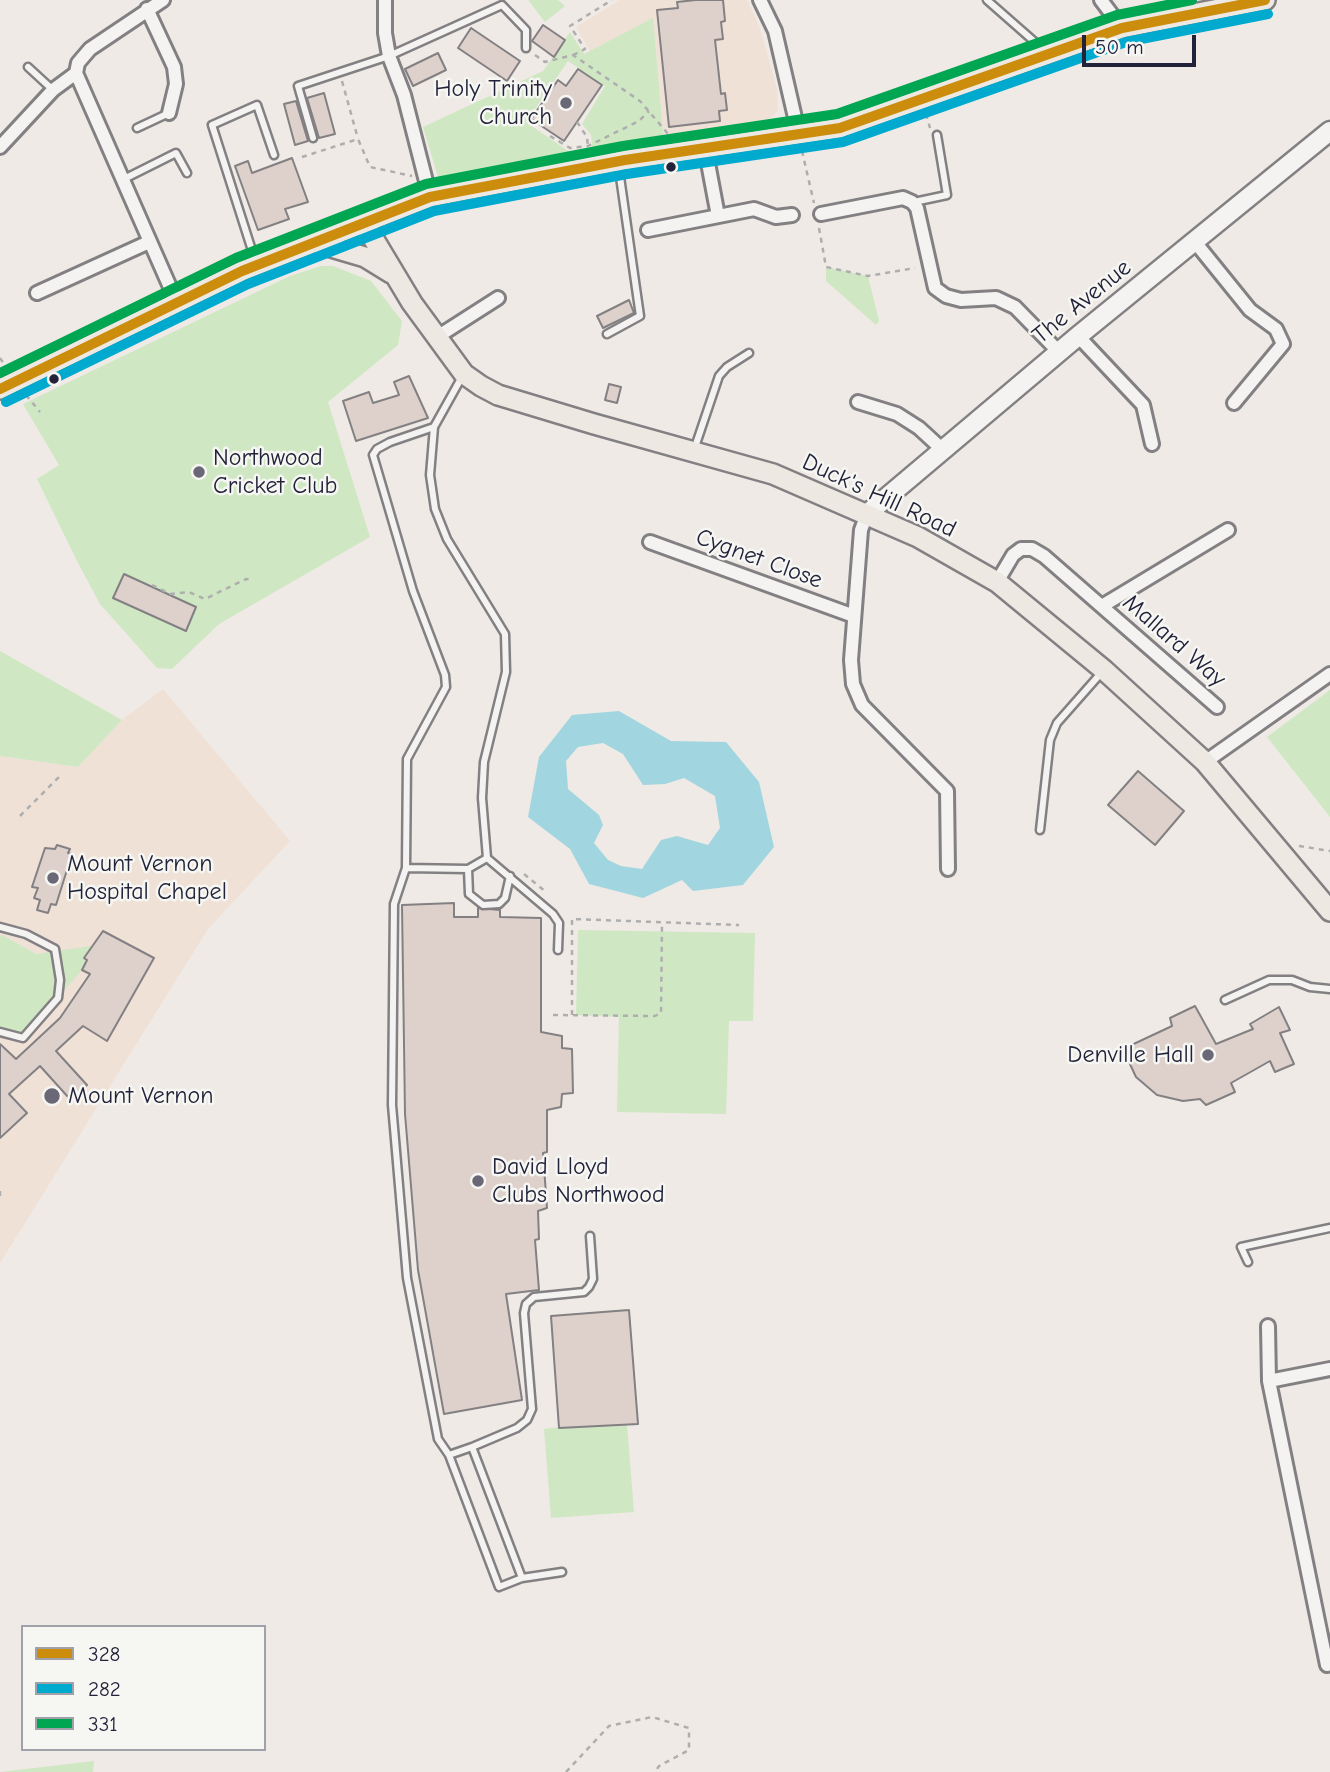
<!DOCTYPE html>
<html>
<head>
<meta charset="utf-8">
<style>
  body { margin:0 }
  #map { position:relative; width:1330px; height:1772px; overflow:hidden; background:#efeae5; font-family:"Comic Neue",sans-serif }
  canvas { display:block }
  .legend { position:absolute; left:21px; top:1625px; width:245px; height:126px; box-sizing:border-box; background:#f6f6f2; border:2px solid #a1a1a9; margin:0; padding:9px 12px; list-style:none; font-size:21px; color:#22223b }
  .legend li { display:flex; align-items:center; gap:14px; height:35px }
  .legend b { width:35px; border:2px solid #a1a1a9 }
  .scale { position:absolute; left:1082px; top:35px; width:114px; height:32px; box-sizing:border-box; border:4px solid #22223b; border-top:0; padding-left:9px; font-size:21px; line-height:24px; white-space:nowrap; color:#22223b; -webkit-text-stroke:5px #f6f6f2; paint-order:stroke }
</style>
</head>
<body>
<div id="map">
<canvas width="1330" height="1772"></canvas>
<ul class="legend">
<li><b style="height:9px;background:#cc8c0c"></b>328</li>
<li><b style="height:9px;background:#00a9ce"></b>282</li>
<li><b style="height:9px;background:#00a651"></b>331</li>
</ul>
<div class="scale">50 m</div>
</div>
<script>
const context = document.querySelector('canvas').getContext('2d');
context.lineJoin = 'round';
function fill(path, color) {
  context.fillStyle = color;
  context.fill(path, 'evenodd');
}
function toPath(rows) {
  const path = new Path2D();
  for (const r of rows) {
    path.moveTo(r[0], r[1]);
    for (let i = 2; i < r.length; i += 2) path.lineTo(r[i], r[i + 1]);
  }
  return path;
}
function trace(path, color, width, dash) {
  context.strokeStyle = color;
  context.lineWidth = width;
  context.lineCap = dash ? 'butt' : 'round';
  context.setLineDash(dash || []);
  context.stroke(path);
}
function label(font, color, halo, rows, align = 'center') {
  context.font = font + ' "Comic Neue",sans-serif';
  context.lineWidth = 5;
  context.setLineDash([]);
  context.textBaseline = 'middle';
  context.strokeStyle = halo;
  context.fillStyle = color;
  for (const [text, x, y, turn = 0] of rows) {
    context.save();
    context.translate(x, y);
    context.rotate((+turn || 0) * Math.PI / 180);
    context.textAlign = isNaN(turn) ? turn : align;
    if (halo) context.strokeText(text, 0, 0);
    context.fillText(text, 0, 0);
    context.restore();
  }
}
const built = toPath([
  [620,0,747,0,760,28,777,89,778,111,767,121,730,133,664,144,653,19,590,51,576,27],
  [163,689,290,841,208,929,0,1263,0,756,78,767,122,720]
]);
const green = toPath([
  [528,0,558,0,565,6,545,22],
  [653,18,664,144,593,152,591,135,582,124,605,86,568,61,526,122,571,153,438,177,423,127,543,71,570,32,584,54],
  [321,266,333,266,371,281,402,321,398,345,328,402,370,537,219,624,172,669,157,668,100,604,77,561,37,479,59,465,23,404,290,276],
  [826,267,868,276,879,321,876,325,826,281],
  [0,651,122,720,78,767,0,756],
  [1330,690,1330,817,1267,737],
  [578,930,755,933,753,1021,729,1021,726,1114,617,1112,619,1017,576,1015],
  [2,935,36,954,91,946,82,970,38,1020,27,1031,14,1034,0,1032,0,936],
  [629,1310,638,1424,627,1425,634,1512,551,1518,544,1429,559,1427,551,1316],
  [94,1761,93,1772,0,1772]
]);
const water = toPath([
  [619,711,671,741,726,742,759,782,774,847,743,885,693,891,682,880,643,898,589,884,570,849,528,817,539,757,572,715],
  [603,743,623,754,643,785,665,784,684,778,715,796,720,828,708,845,677,836,661,840,642,869,621,866,608,860,594,843,603,825,599,815,568,789,566,761,578,747]
]);
const building = toPath([
  [696,0,723,0,725,21,721,22,723,39,715,40,721,94,725,93,727,110,719,111,720,121,669,127,657,10,678,8,677,2,696,0],
  [543,25,565,40,554,57,532,41,543,25],
  [471,28,520,61,507,81,458,48,471,28],
  [438,53,446,70,413,86,405,69,438,53],
  [578,69,602,85,564,141,531,119,558,80,566,86,578,69],
  [324,93,335,134,319,138,307,98,324,93],
  [296,101,308,141,295,145,284,104,296,101],
  [292,158,308,202,285,209,289,219,258,230,235,166,248,161,252,173,292,158],
  [629,300,634,313,603,328,597,316,629,300],
  [409,376,428,418,356,441,343,401,369,392,373,403,399,395,394,382,409,376],
  [609,384,621,387,617,403,605,400,609,384],
  [124,574,196,607,186,631,113,598,124,574],
  [1138,771,1184,811,1155,845,1108,805,1138,771],
  [57,845,70,849,68,853,72,854,56,905,51,904,48,913,37,910,40,900,34,898,38,888,32,887,45,848,55,849,57,845],
  [454,903,454,917,478,917,478,908,500,910,500,917,541,918,541,1032,562,1036,562,1048,572,1049,573,1093,562,1094,561,1107,547,1110,547,1152,543,1153,547,1208,538,1211,539,1239,535,1240,539,1290,506,1294,522,1400,444,1414,418,1270,405,1114,402,905,454,903],
  [103,931,154,958,107,1041,83,1026,56,1051,87,1085,74,1098,69,1098,40,1066,9,1094,27,1113,0,1138,0,1044,16,1059,60,1018,90,974,82,970,87,960,84,958,103,931],
  [1195,1006,1216,1044,1253,1029,1250,1024,1279,1007,1290,1030,1280,1033,1294,1064,1275,1072,1270,1061,1231,1083,1235,1092,1206,1105,1200,1099,1183,1101,1157,1095,1136,1077,1123,1049,1172,1026,1170,1018,1195,1006],
  [629,1310,638,1424,559,1428,551,1316,629,1310]
]);
const path = toPath([
  [535,55,545,62,573,55,640,101,669,135],
  [573,55,585,49,570,26,612,0],
  [342,81,358,139],
  [926,114,930,128],
  [577,122,587,137,588,147],
  [550,136,570,148,588,146,639,121,649,111],
  [802,151,814,203],
  [302,157,358,139,370,167,412,176],
  [819,228,826,267,868,276,915,268],
  [0,358,6,367],
  [26,395,40,412],
  [152,585,170,594,189,592,205,599,246,579,253,580],
  [20,816,61,775],
  [1299,846,1330,851],
  [524,874,546,892],
  [553,1015,655,1016,661,1013,662,924],
  [572,1015,572,919,739,925],
  [0,1191,0,1197],
  [566,1772,609,1726,652,1717,689,1728,689,1750,659,1766,655,1772]
]);
const lane = toPath([
  [987,0,1045,51],
  [28,67,53,90],
  [137,128,169,113],
  [313,138,298,86,389,56,502,5,526,30,526,48],
  [122,180,176,153,187,173],
  [914,202,947,195,937,135],
  [256,263,212,125,257,105,274,155],
  [607,334,640,316,618,163],
  [463,375,434,427,430,475,435,509,447,539,505,634,506,672,484,762,482,798,487,858,553,914,559,923,558,950],
  [434,427,390,442,377,449,373,455,413,591,445,675,446,687,407,759,406,868,394,904,392,1105,407,1278,438,1439,449,1455,499,1587,522,1578,562,1572],
  [694,450,719,376,727,367,749,353],
  [1040,830,1050,740,1057,723,1102,672],
  [406,868,468,869,487,858],
  [468,869,469,894,483,905,499,904,505,898,510,876],
  [0,927,26,934,55,949,60,980,58,998,23,1038,0,1032],
  [1225,1000,1269,980,1292,980,1310,987,1330,989],
  [1248,1262,1241,1247,1330,1228],
  [472,1447,517,1428,527,1420,532,1409,524,1313,526,1304,534,1297,584,1292,589,1287,593,1279,590,1236],
  [449,1455,472,1447,522,1578]
]);
const street = toPath([
  [385,0,385,33,389,56,404,95,430,197],
  [760,0,775,31,799,135],
  [1101,0,1122,28],
  [147,9,174,67,176,84,169,113],
  [76,73,177,303],
  [0,147,53,90,76,73,78,63,90,49,163,0],
  [705,147,718,216],
  [821,214,903,198,912,202,917,208,935,288,946,296,961,300,996,298,1015,307,1059,352],
  [648,230,754,209,776,217,792,215],
  [1195,242,1250,310,1276,329,1283,344,1234,403],
  [37,293,149,242],
  [1078,336,1143,405,1152,444],
  [437,337,498,298],
  [858,402,897,414,919,428,944,451],
  [867,514,861,530,851,660,853,684,862,705,947,791,948,869],
  [650,542,854,616],
  [997,582,1013,555,1021,549,1032,549,1044,556,1217,707],
  [1102,606,1228,530],
  [1205,762,1330,674],
  [1268,1326,1269,1381,1327,1665],
  [1269,1381,1330,1369]
]);
const secondary = toPath([
  [867,514,1078,336,1330,131]
]);
const primary = toPath([
  [364,223,412,303,464,374,481,386,498,395,594,424,773,474,918,537,997,582,1104,670,1205,762,1330,911],
  [314,242,365,257,391,273],
  [0,389,242,271,430,197,625,160,840,128,1122,28,1265,0]
]);
const bus1 = toPath([
  [0,389,242,271,430,197,625,160,840,128,1122,28,1265,0]
]);
const bus2 = toPath([
  [6,402,248,284,434,211,627,174,843,142,1126,42,1268,14]
]);
const bus3 = toPath([
  [0,373,236,258,426,184,623,146,837,114,1117,15,1192,0]
]);
const markers = [
  [566,103,7,"#6a6876"],
  [671,167,6,"#22223b"],
  [54,379,6,"#22223b"],
  [199,472,7,"#6a6876"],
  [53,878,7,"#6a6876"],
  [1208,1055,7,"#6a6876"],
  [52,1096,9,"#6a6876"],
  [478,1181,7,"#6a6876"]
];
const poiNames = [
  ["Holy Trinity",552,89,"right"],
  ["Church",552,117,"right"],
  ["Northwood",213,458],
  ["Cricket Club",213,486],
  ["Mount Vernon",67,864],
  ["Hospital Chapel",67,892],
  ["Denville Hall",1194,1055,"right"],
  ["Mount Vernon",68,1096],
  ["David Lloyd",492,1167],
  ["Clubs Northwood",492,1195]
];
const streetNames = [
  ["The Avenue",1082,302,-39],
  ["Duck's Hill Road",879,496,25],
  ["Cygnet Close",759,559,20],
  ["Mallard Way",1174,641,41]
];
fill(built, '#f0e1d7');
fill(green, '#cfe8c3');
fill(water, '#a1d6e0');
fill(building, '#ded1cb');
trace(building, '#838083', 2);
trace(lane, '#838083', 11);
trace(street, '#838083', 18);
trace(secondary, '#838083', 23);
trace(primary, '#838083', 24);
trace(path, '#afaeaf', 2.5, [5, 5]);
trace(lane, '#f4f3f1', 6);
trace(street, '#f4f3f1', 12);
trace(secondary, '#f4f3f1', 18);
trace(primary, '#ede9e2', 19);
trace(bus1, '#cc8c0c', 10);
trace(bus2, '#00a9ce', 10);
trace(bus3, '#00a651', 10);
for (const [x, y, r, color] of markers) {
  const dot = new Path2D();
  dot.arc(x, y, r, 0, 2 * Math.PI);
  context.fillStyle = color;
  context.fill(dot);
  trace(dot, '#f6f6f2', 2.5);
}
label('24px', '#22223b', '#f6f6f2', poiNames, 'left');
label('24px', '#22223b', '#f6f6f2', streetNames);
</script>
</body>
</html>
